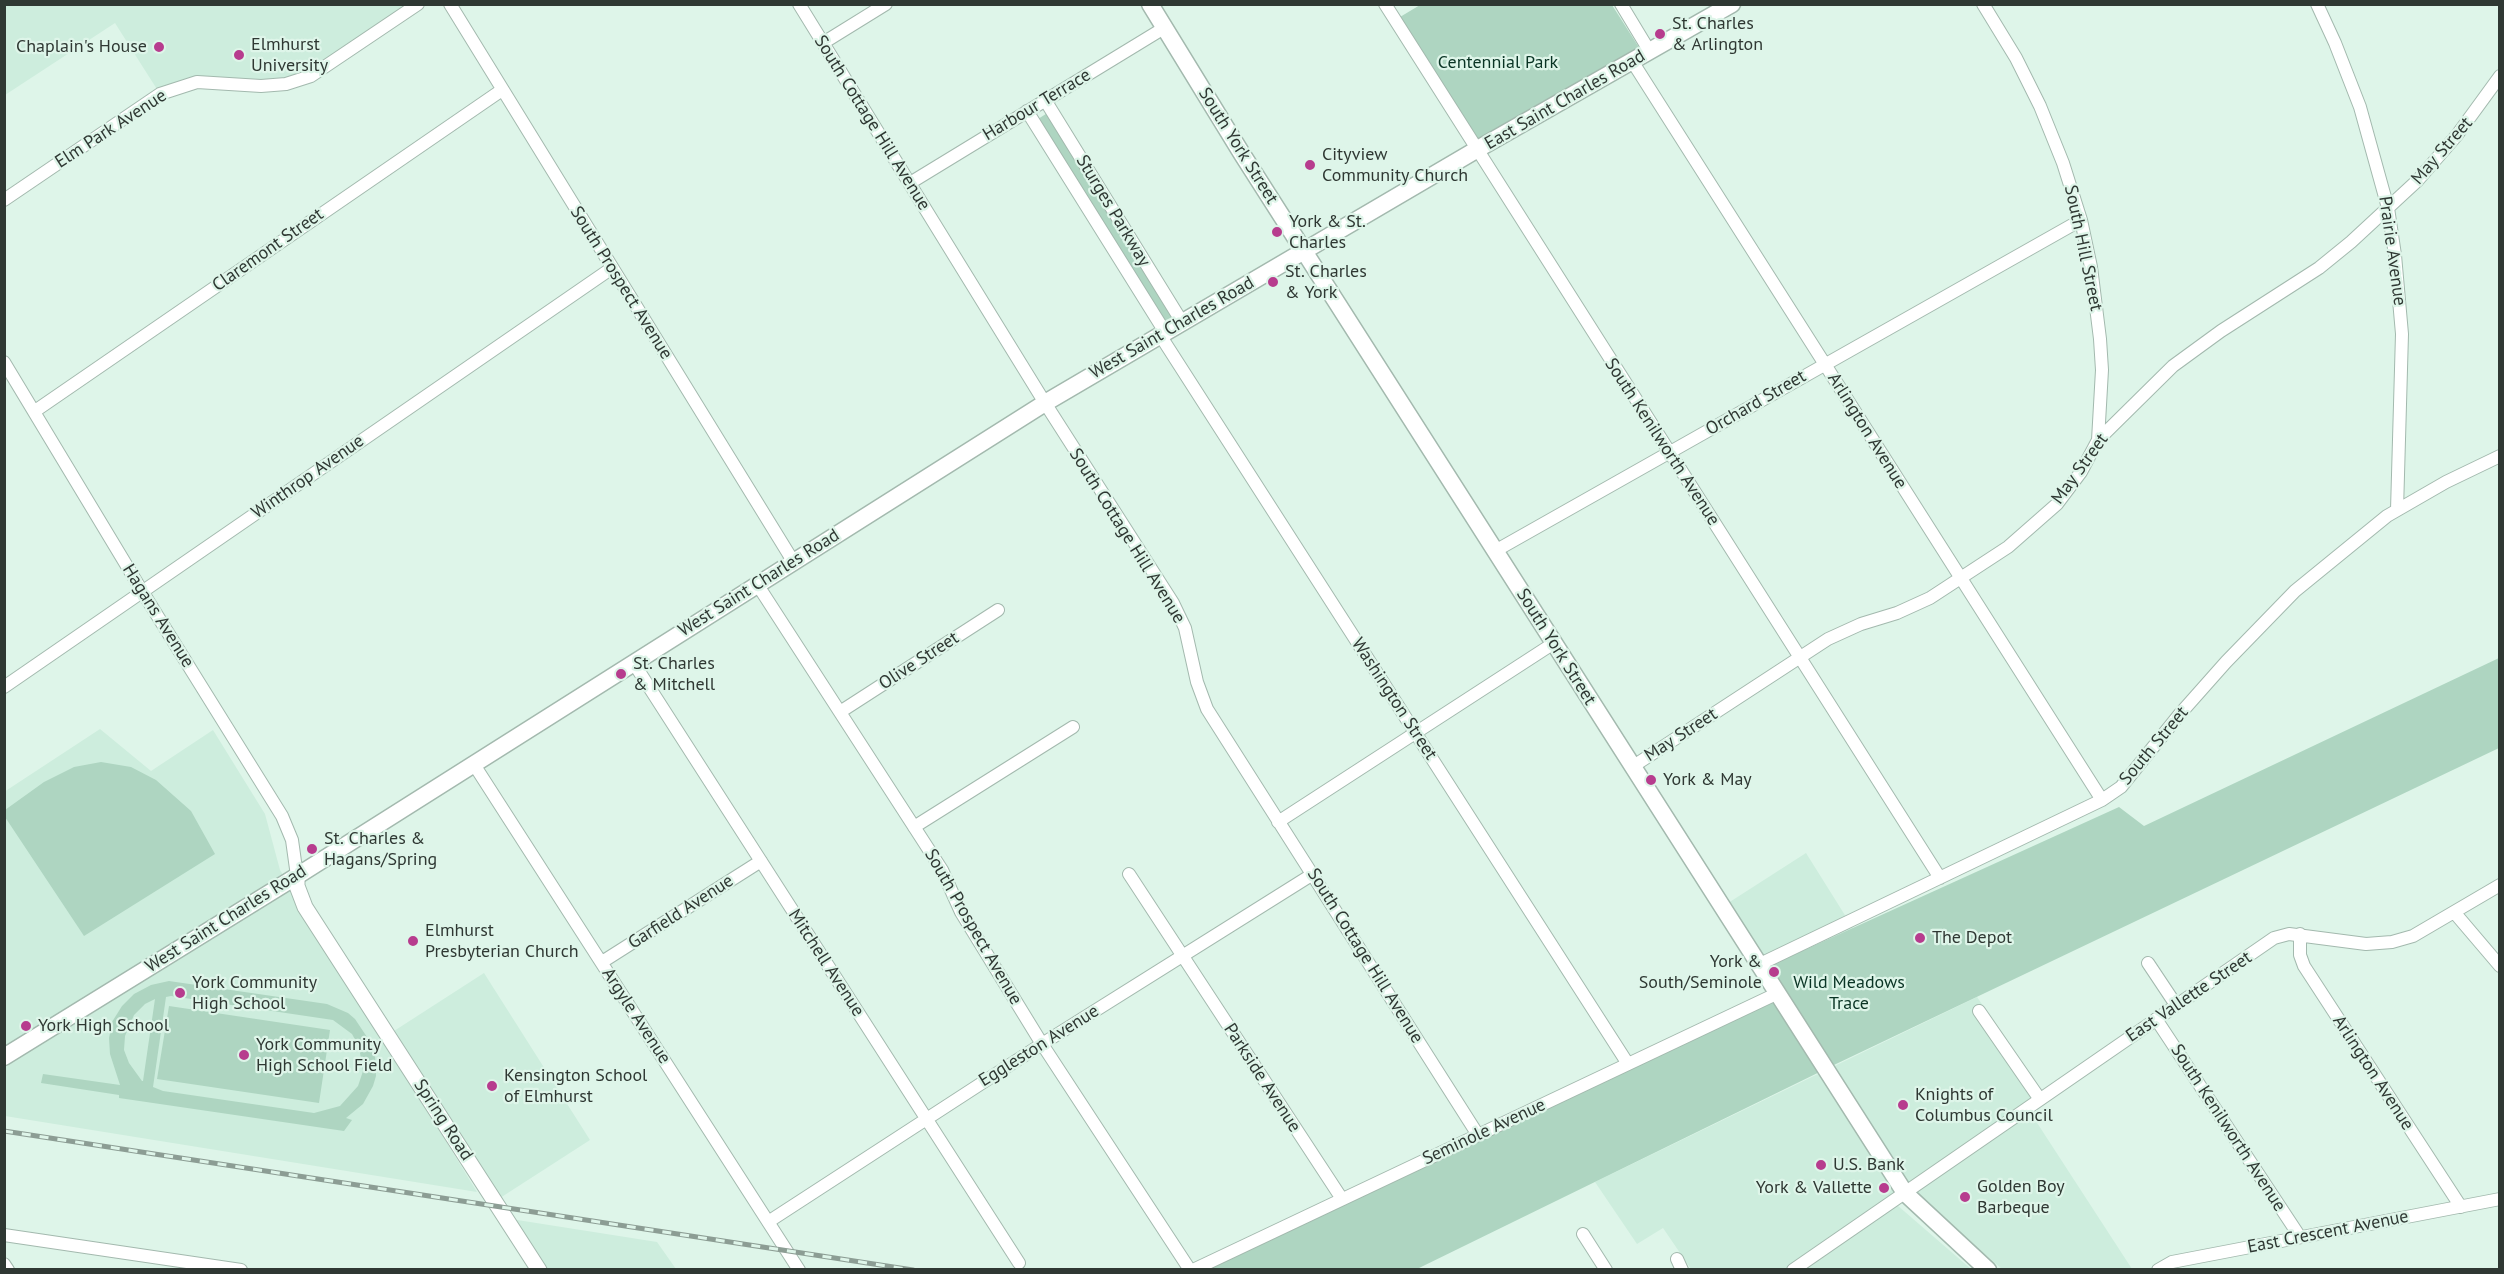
<!DOCTYPE html>
<html>
<head>
<meta charset="utf-8">
<style>
  body { margin:0 }
  #map { position:relative; width:2504px; height:1274px; overflow:hidden; background:#def5e9; font-family:"PT Sans",sans-serif }
  canvas { display:block }
  .frame { position:absolute; inset:0; border:6px solid #2f3833; pointer-events:none }
</style>
</head>
<body>
<div id="map">
<canvas width="2504" height="1274"></canvas>
<div class="frame"></div>
</div>
<script>
const context = document.querySelector('canvas').getContext('2d');
context.lineJoin = 'round';
function fill(path, color) {
  context.fillStyle = color;
  context.fill(path, 'evenodd');
}
function toPath(rows) {
  const path = new Path2D();
  for (const r of rows) {
    path.moveTo(r[0], r[1]);
    for (let i = 2; i < r.length; i += 2) path.lineTo(r[i], r[i + 1]);
  }
  return path;
}
function trace(path, color, width, dash) {
  context.strokeStyle = color;
  context.lineWidth = width;
  context.lineCap = dash ? 'butt' : 'round';
  context.setLineDash(dash || []);
  context.stroke(path);
}
function label(font, color, halo, rows, align = 'center') {
  context.font = font + ' "PT Sans",sans-serif';
  context.lineWidth = 4.5;
  context.setLineDash([]);
  context.textBaseline = 'middle';
  context.strokeStyle = halo;
  context.fillStyle = color;
  for (const [text, x, y, turn = 0] of rows) {
    context.save();
    context.translate(x, y);
    context.rotate((+turn || 0) * Math.PI / 180);
    context.textAlign = isNaN(turn) ? turn : align;
    if (halo) context.strokeText(text, 0, 0);
    context.fillText(text, 0, 0);
    context.restore();
  }
}
const built = toPath([
  [5,5,416,5,328,66,286,84,208,82,160,94,115,23,5,95],
  [100,729,151,771,213,730,265,814,280,870,477,1192,5,1116,4,792],
  [1806,853,1853,928,1767,967,1725,905],
  [484,973,590,1140,500,1198,394,1031],
  [1977,997,2043,1093,1788,1269,1691,1269,1663,1228,1637,1244,1595,1182],
  [2030,1112,2132,1269,2002,1269,1914,1194],
  [1897,1205,1971,1269,1803,1270],
  [511,1219,657,1242,676,1269,545,1269]
]);
const green = toPath([
  [1420,5,1612,5,1640,49,1478,142,1400,17],
  [1049,112,1174,316,1163,323,1038,119],
  [2499,658,2499,748,1836,1064,1417,1269,1198,1270,1784,995,1767,967,2119,807,2144,826],
  [101,762,131,767,156,780,191,811,215,854,84,936,5,817,5,810,44,782,74,767],
  [169,981,327,1004,348,1013,355,1019,371,1043,375,1054,376,1076,373,1086,363,1104,346,1118,352,1120,344,1131,119,1098,119,1095,41,1083,43,1074,120,1085,110,1054,109,1038,112,1022,122,1006,134,994,151,985],
  [171,996,333,1020,352,1034,359,1047,363,1071,358,1086,340,1106,314,1113,163,1091,153,1087,166,997],
  [155,999,143,1081,142,1081,129,1063,124,1050,125,1036,134,1015,145,1004],
  [169,1006,330,1030,319,1103,157,1079]
]);
const minor = toPath([
  [450,4,793,561],
  [799,4,1045,403,1173,603,1185,628,1197,682,1207,709,1478,1135],
  [1385,4,1940,878],
  [1621,4,1650,52],
  [1983,4,2016,58,2040,106,2063,163,2081,220,2091,267,2100,339,2102,370,2098,440],
  [2317,4,2335,43,2360,107,2388,208,2395,255,2402,334,2397,510],
  [823,43,886,4],
  [1632,61,2102,800],
  [1045,100,1182,322],
  [1027,111,1165,332],
  [910,183,1164,28],
  [4,200,160,94,197,82,261,86,286,84,311,76,418,4],
  [1160,335,1628,1064],
  [4,362,142,591,282,816,292,840,297,876],
  [35,411,502,90],
  [1495,551,2081,220],
  [757,584,942,870,961,912,1042,1044,1190,1270],
  [633,662,1019,1263],
  [4,687,612,268],
  [840,712,998,610],
  [473,763,799,1270],
  [1632,767,1828,639,1861,624,1897,613,1930,598,2008,547,2057,504,2081,472,2098,440,2173,366,2221,331,2319,268,2351,242,2418,180,2457,135,2500,76],
  [1278,822,1554,643],
  [914,827,1073,727],
  [1129,874,1342,1199],
  [2454,912,2500,966],
  [2300,934,2300,955,2304,966,2461,1207],
  [602,962,761,861],
  [2148,963,2176,1005],
  [1758,965,2102,800,2121,787,2179,715,2226,662,2295,591,2387,516,2446,482,2500,456],
  [1979,1011,2039,1098],
  [2156,1019,2300,1237],
  [768,1222,1042,1044,1313,874],
  [1583,1234,1606,1270],
  [4,1235,241,1270],
  [1677,1259,1682,1270],
  [4,1264,8,1270],
  [1193,1270,1776,994],
  [1793,1270,2274,938,2289,934,2366,944,2392,942,2413,936,2500,885],
  [2158,1270,2172,1262,2500,1199]
]);
const tertiary = toPath([
  [297,876,297,886,305,907,539,1270]
]);
const secondary = toPath([
  [1150,4,1242,154,1905,1193,1988,1270],
  [4,1057,297,876,1045,403,1476,150,1732,4]
]);
const rail = toPath([
  [4,1131,913,1270]
]);
const markers = [
  [1660,34,6,"#b73c8e"],
  [159,47,6,"#b73c8e"],
  [239,55,6,"#b73c8e"],
  [1310,165,6,"#b73c8e"],
  [1277,232,6,"#b73c8e"],
  [1273,282,6,"#b73c8e"],
  [621,674,6,"#b73c8e"],
  [1651,780,6,"#b73c8e"],
  [312,849,6,"#b73c8e"],
  [1920,938,6,"#b73c8e"],
  [413,941,6,"#b73c8e"],
  [1774,972,6,"#b73c8e"],
  [180,993,6,"#b73c8e"],
  [26,1026,6,"#b73c8e"],
  [244,1055,6,"#b73c8e"],
  [492,1086,6,"#b73c8e"],
  [1903,1105,6,"#b73c8e"],
  [1821,1165,6,"#b73c8e"],
  [1884,1188,6,"#b73c8e"],
  [1965,1197,6,"#b73c8e"]
];
const poiNames = [
  ["St. Charles",1672,24],
  ["& Arlington",1672,45],
  ["Elmhurst",251,45],
  ["University",251,66],
  ["Chaplain's House",147,47,"right"],
  ["Cityview",1322,155],
  ["Community Church",1322,176],
  ["York & St.",1289,222],
  ["Charles",1289,243],
  ["St. Charles",1285,272],
  ["& York",1285,293],
  ["St. Charles",633,664],
  ["& Mitchell",633,685],
  ["York & May",1663,780],
  ["St. Charles &",324,839],
  ["Hagans/Spring",324,860],
  ["Elmhurst",425,931],
  ["Presbyterian Church",425,952],
  ["The Depot",1932,938],
  ["York &",1762,962,"right"],
  ["South/Seminole",1762,983,"right"],
  ["York Community",192,983],
  ["High School",192,1004],
  ["York High School",38,1026],
  ["York Community",256,1045],
  ["High School Field",256,1066],
  ["Kensington School",504,1076],
  ["of Elmhurst",504,1097],
  ["Knights of",1915,1095],
  ["Columbus Council",1915,1116],
  ["U.S. Bank",1833,1165],
  ["Golden Boy",1977,1187],
  ["Barbeque",1977,1208],
  ["York & Vallette",1872,1188,"right"]
];
const parkNames = [
  ["Centennial Park",1498,63],
  ["Wild Meadows",1849,983],
  ["Trace",1849,1004]
];
const streetNames = [
  ["East Saint Charles Road",1565,100,-30],
  ["Harbour Terrace",1037,105,-31],
  ["South Cottage Hill Avenue",872,123,58],
  ["Elm Park Avenue",111,129,-33],
  ["South York Street",1238,146,58],
  ["May Street",2442,151,-49],
  ["Sturges Parkway",1113,211,59],
  ["South Hill Street",2083,248,78],
  ["Claremont Street",268,250,-35],
  ["Prairie Avenue",2392,251,82],
  ["South Prospect Avenue",621,283,58],
  ["West Saint Charles Road",1172,328,-30],
  ["Orchard Street",1756,403,-30],
  ["Arlington Avenue",1867,431,58],
  ["South Kenilworth Avenue",1662,442,57],
  ["May Street",2080,469,-54],
  ["Winthrop Avenue",308,477,-35],
  ["South Cottage Hill Avenue",1127,536,58],
  ["West Saint Charles Road",759,583,-32],
  ["Hagans Avenue",158,616,58],
  ["South York Street",1556,647,58],
  ["Olive Street",919,661,-33],
  ["Washington Street",1394,699,57],
  ["May Street",1681,735,-33],
  ["South Street",2154,746,-50],
  ["Garfield Avenue",681,912,-33],
  ["West Saint Charles Road",226,919,-32],
  ["South Prospect Avenue",973,927,60],
  ["South Cottage Hill Avenue",1365,956,58],
  ["Mitchell Avenue",826,963,57],
  ["East Vallette Street",2189,997,-34],
  ["Argyle Avenue",636,1016,57],
  ["Eggleston Avenue",1039,1046,-32],
  ["Arlington Avenue",2373,1073,57],
  ["Parkside Avenue",1262,1078,57],
  ["Spring Road",443,1120,57],
  ["South Kenilworth Avenue",2228,1128,57],
  ["Seminole Avenue",1484,1132,-25],
  ["East Crescent Avenue",2328,1232,-11]
];
fill(built, '#cdeddd');
fill(green, '#aed5c1');
trace(minor, '#a3b9ae', 14);
trace(tertiary, '#a3b9ae', 17);
trace(secondary, '#a3b9ae', 19);
trace(minor, '#fff', 12);
trace(tertiary, '#fff', 15);
trace(secondary, '#fff', 16);
trace(rail, '#8c9d94', 5);
trace(rail, '#def5e9', 3, [9]);
for (const [x, y, r, color] of markers) {
  const dot = new Path2D();
  dot.arc(x, y, r, 0, 2 * Math.PI);
  context.fillStyle = color;
  context.fill(dot);
  trace(dot, '#def5e9', 2);
}
label('18px', '#2f3833', '#def5e9', poiNames, 'left');
label('18px', '#093424', '#def5e9', parkNames);
label('18px', '#2f3833', '#def5e9', streetNames);
</script>
</body>
</html>
